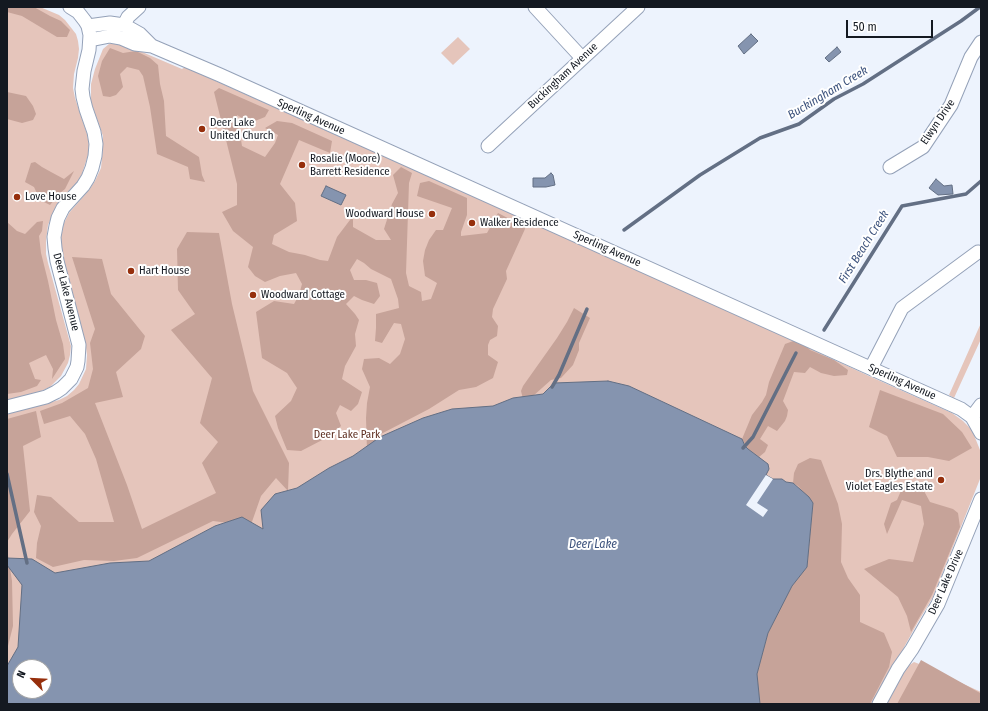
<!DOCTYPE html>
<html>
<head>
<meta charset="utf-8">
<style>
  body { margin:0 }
  #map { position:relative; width:988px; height:711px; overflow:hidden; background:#edf3fd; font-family:"Fira Sans Condensed",sans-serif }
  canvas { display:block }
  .frame { position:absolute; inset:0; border:8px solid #141921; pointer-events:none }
  .north { position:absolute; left:12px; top:659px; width:40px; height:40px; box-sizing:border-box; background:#fff; border:1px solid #a1a3a6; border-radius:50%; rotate:294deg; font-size:11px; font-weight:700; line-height:16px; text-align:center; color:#141921 }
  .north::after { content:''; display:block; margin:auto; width:14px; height:18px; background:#962f0c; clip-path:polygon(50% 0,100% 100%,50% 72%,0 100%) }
  .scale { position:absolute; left:846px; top:20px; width:87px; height:18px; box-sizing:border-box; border:2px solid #141921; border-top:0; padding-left:5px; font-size:12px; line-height:14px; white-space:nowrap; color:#141921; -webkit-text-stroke:3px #fff; paint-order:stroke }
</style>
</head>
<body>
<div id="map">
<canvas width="988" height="711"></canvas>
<div class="frame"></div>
<div class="north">N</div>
<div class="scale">50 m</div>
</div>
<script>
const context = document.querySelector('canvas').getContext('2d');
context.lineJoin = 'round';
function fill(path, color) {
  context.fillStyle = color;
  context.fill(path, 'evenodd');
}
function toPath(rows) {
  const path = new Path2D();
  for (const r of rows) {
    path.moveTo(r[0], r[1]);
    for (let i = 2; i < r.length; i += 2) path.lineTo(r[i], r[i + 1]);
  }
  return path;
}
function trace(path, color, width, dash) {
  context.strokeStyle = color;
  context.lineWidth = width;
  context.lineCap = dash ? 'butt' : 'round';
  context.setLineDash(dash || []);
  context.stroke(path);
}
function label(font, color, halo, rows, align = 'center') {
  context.font = font + ' "Fira Sans Condensed",sans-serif';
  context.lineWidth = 4;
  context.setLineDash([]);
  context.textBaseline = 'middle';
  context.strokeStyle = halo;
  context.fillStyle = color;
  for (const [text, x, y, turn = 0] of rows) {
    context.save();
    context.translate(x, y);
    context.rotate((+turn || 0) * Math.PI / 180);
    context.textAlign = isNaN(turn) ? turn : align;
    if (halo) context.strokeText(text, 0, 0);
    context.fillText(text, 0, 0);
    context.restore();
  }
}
const green = toPath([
  [7,7,40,7,59,15,65,20,76,34,78,41,79,49,78,58,74,74,73,88,75,98,87,134,89,145,88,155,82,174,78,182,63,198,55,209,48,225,46,241,46,254,48,263,69,339,71,346,70,355,68,363,61,376,50,387,37,393,7,400],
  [458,37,470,49,453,65,441,53],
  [113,43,121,43,182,69,185,67,187,68,746,319,869,376,952,413,963,421,972,430,980,450,981,460,980,479,933,597,918,622,902,651,876,704,7,704,7,414,59,400,67,396,74,390,79,384,86,369,87,355,86,348,62,253,61,237,64,223,69,213,89,190,95,181,101,168,103,147,103,136,91,102,91,84,95,69,103,49,109,44],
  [20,667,44,667,44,691,20,691],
  [981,323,981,339,954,398,949,395],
  [914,662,922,665,981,692,981,704,886,704,905,668]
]);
const forest = toPath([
  [7,7,34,7,50,16,61,21,70,30,67,37,57,37,22,16,7,12],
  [110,48,123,53,136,51,150,58,158,65,160,84,164,101,166,136,199,157,202,175,205,182,190,179,188,167,157,154,150,107,143,76,139,70,127,67,120,74,123,87,116,95,110,97,103,96,98,76,102,61],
  [219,88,269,110,265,117,250,123,237,115,242,146,265,157,275,143,278,135,265,128,277,121,292,123,332,141,330,153,299,140,280,184,295,203,297,221,274,235,272,244,289,252,305,255,320,260,328,261,337,237,353,216,353,227,376,240,391,240,384,229,392,204,398,193,393,175,401,167,412,173,409,183,406,273,409,286,421,292,422,301,431,299,437,283,425,276,423,261,425,250,429,240,436,230,443,230,452,208,417,196,420,183,429,181,467,198,467,215,461,232,461,236,487,233,498,213,525,227,525,229,506,271,507,279,493,309,492,317,498,326,497,336,490,340,488,345,488,355,498,362,493,378,476,387,459,390,429,409,381,434,367,451,366,418,367,403,370,387,362,369,364,359,379,358,390,364,400,354,405,339,401,324,394,323,382,343,375,341,376,328,376,314,399,308,398,299,391,279,371,269,364,263,357,259,350,270,354,280,366,280,377,283,380,296,374,304,362,300,354,296,346,304,355,314,359,320,355,334,356,346,345,366,342,379,362,392,358,404,351,411,340,405,336,413,341,426,328,437,301,451,287,450,278,428,275,416,291,401,297,388,287,373,262,358,256,312,274,301,294,304,299,295,302,284,296,273,280,276,265,282,255,276,248,267,253,247,233,231,222,212,237,205,237,184,214,92],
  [7,92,26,96,33,106,36,114,33,120,22,123,7,119],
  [35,162,42,167,51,172,64,179,74,171,65,189,60,193,50,205,40,200,34,187,25,182,31,163],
  [43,221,42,231,39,236,41,253,48,281,56,320,63,344,65,359,52,379,53,369,46,355,29,363,35,379,41,380,37,386,21,392,7,394,7,222,17,231,25,234,37,222],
  [187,232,219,233,232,304,253,391,289,463,288,491,276,478,261,496,247,536,237,524,213,521,137,558,114,561,84,560,53,567,36,558,37,543,41,526,34,512,37,495,51,497,79,522,114,522,96,459,85,434,70,416,44,424,40,411,62,403,88,388,93,369,90,343,95,329,72,257,102,259,111,294,145,336,141,349,116,372,123,397,95,403,127,485,142,529,216,493,202,463,218,442,200,423,212,378,171,330,195,314,178,290,177,249],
  [574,308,590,318,579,343,579,350,573,365,561,378,551,380,533,396,523,399,521,391,523,386,557,338,567,322],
  [796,340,801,340,810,350,834,360,848,370,847,375,834,376,821,373,810,367,805,373,794,372,783,401,788,410,787,416,785,421,777,431,768,426,760,439,768,445,765,452,759,457,748,449,742,439,752,415,762,402,766,395,769,382,785,344],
  [880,390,943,414,962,432,972,448,949,461,928,457,897,457,887,436,869,427],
  [36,411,41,437,23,446,30,511,12,534,7,542,7,419],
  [810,458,821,460,838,504,842,524,841,562,848,578,860,595,860,622,884,633,892,652,889,667,870,704,760,704,757,674,768,633,792,586,807,566,813,503,798,486,793,483,794,473,798,464],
  [903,486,924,491,930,502,953,509,958,513,960,527,932,595,911,632,907,616,898,597,864,569,889,559,913,562,924,524,921,506,902,500,887,534,884,524,891,503,897,500],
  [7,549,12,581,13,626,7,650],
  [921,660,980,693,981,694,981,704,897,704]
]);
const water = toPath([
  [751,34,758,41,744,54,738,46,751,34],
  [837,47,841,52,829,62,825,58,837,47],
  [551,173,553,175,555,185,546,187,533,187,533,178,545,178,551,173],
  [936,179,944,186,952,185,953,194,938,195,929,188,936,179],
  [326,186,346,195,341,205,321,196,326,186],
  [608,381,629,386,742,439,745,446,748,449,768,464,769,469,766,475,773,479,782,479,786,482,793,483,809,497,813,503,807,567,792,586,768,633,757,674,760,704,7,704,7,666,18,647,22,585,7,565,7,558,32,559,55,573,110,563,149,561,215,526,242,517,263,529,261,510,275,494,297,488,329,468,353,456,380,437,423,418,452,409,493,406,513,398,543,394,554,383,608,381],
  [20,667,44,667,44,691,20,691,20,667]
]);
const pier = toPath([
  [766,475,773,479,757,503,768,510,763,517,746,505]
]);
const stream = toPath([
  [624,230,700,175,760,138,799,124,834,99,863,84,961,21,980,7],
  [824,330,902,206,966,194,981,181],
  [552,387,559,375,587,309],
  [743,448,753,437,796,353],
  [7,474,27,563]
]);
const street = toPath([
  [535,7,582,58],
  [124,25,128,17,139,7],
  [88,26,110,23,124,25,140,34,152,46],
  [90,40,110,36,121,38,135,44,152,46,220,75,961,409,972,417,981,433],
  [488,146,638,7],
  [890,167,923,147,951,105,971,57,981,42],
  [871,368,902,308,978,252],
  [7,407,46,397,56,392,62,388,71,379,77,367,78,361,79,345,57,261,55,248,54,237,56,226,58,218,63,208,83,186,88,178,92,168,95,156,96,144,94,132,86,109,83,97,82,89,84,71,89,50,90,35,88,26,85,21,78,12,70,7],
  [972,417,981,405],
  [879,704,898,669,912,649,938,604,981,499]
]);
const markers = [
  [202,129,4,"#962f0c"],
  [302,165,4,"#962f0c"],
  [17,197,4,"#962f0c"],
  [432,214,4,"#962f0c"],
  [472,223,4,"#962f0c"],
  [131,271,4,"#962f0c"],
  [253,295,4,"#962f0c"],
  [941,480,4,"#962f0c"]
];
const streetNames = [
  ["Buckingham Avenue",563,76,-43],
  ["Sperling Avenue",311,117,24],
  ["Elwyn Drive",938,122,-56],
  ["Sperling Avenue",607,249,24],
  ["Deer Lake Avenue",66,292,76],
  ["Sperling Avenue",902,382,24],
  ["Deer Lake Drive",946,582,-66]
];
const poiNames = [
  ["Deer Lake",210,123],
  ["United Church",210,136],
  ["Rosalie (Moore)",310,159],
  ["Barrett Residence",310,172],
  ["Love House",25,197],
  ["Woodward House",424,214,"right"],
  ["Walker Residence",480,223],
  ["Hart House",139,271],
  ["Woodward Cottage",261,295],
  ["Drs. Blythe and",933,474,"right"],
  ["Violet Eagles Estate",933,487,"right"]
];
const parkNames = [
  ["Deer Lake Park",347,435]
];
const waterNames = [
  ["Buckingham Creek",828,93,-31],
  ["First Beach Creek",864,247,-58],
  ["Deer Lake",593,545]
];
fill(green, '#e5c5bb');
fill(forest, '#c6a399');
fill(water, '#8594af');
trace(water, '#636f84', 1);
fill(pier, '#edf3fd');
trace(stream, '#636f84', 3.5);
trace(street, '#94a1b8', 15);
trace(street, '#fff', 13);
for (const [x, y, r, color] of markers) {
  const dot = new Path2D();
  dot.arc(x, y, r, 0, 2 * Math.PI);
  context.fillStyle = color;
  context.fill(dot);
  trace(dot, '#fff', 1.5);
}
label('11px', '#141921', '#fff', streetNames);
label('11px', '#141921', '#fff', poiNames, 'left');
label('11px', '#5c2c1e', '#fff', parkNames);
label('italic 12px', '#3d537d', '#fff', waterNames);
</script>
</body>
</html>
